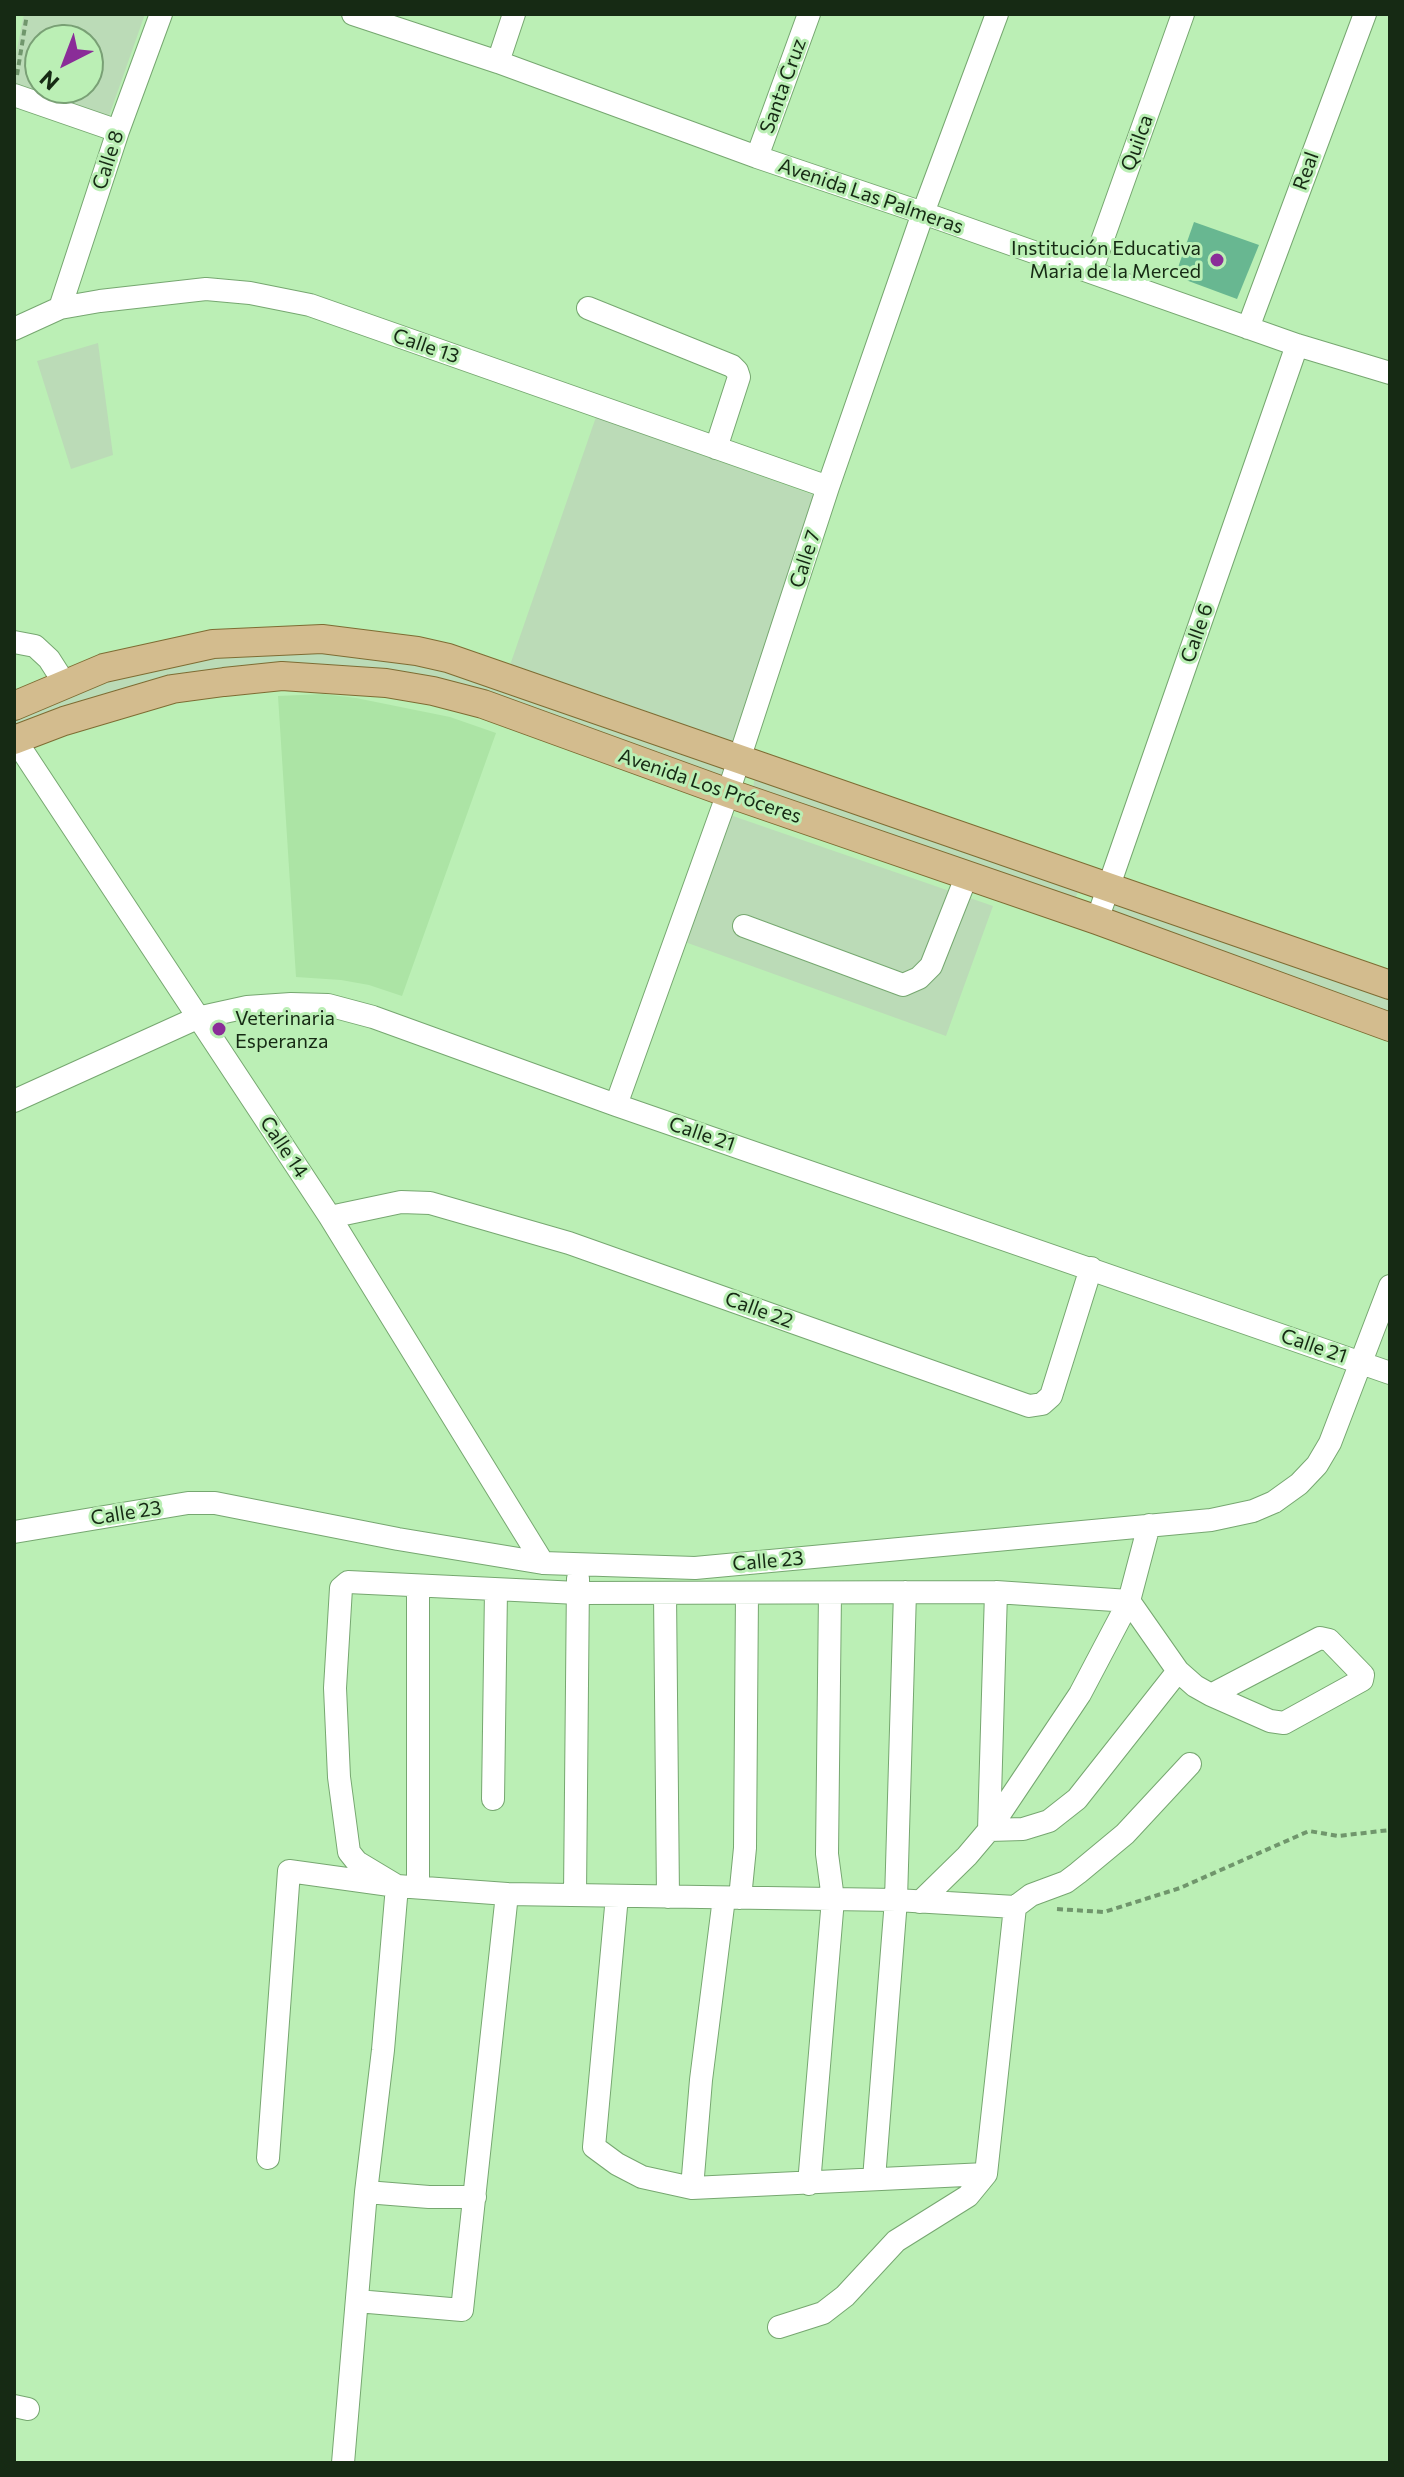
<!DOCTYPE html>
<html>
<head>
<meta charset="utf-8">
<style>
  body { margin:0 }
  #map { position:relative; width:1404px; height:2477px; overflow:hidden; background:#bbefb5; font-family:Commissioner,sans-serif }
  canvas { display:block }
  .frame { position:absolute; inset:0; border:16px solid #162a14; pointer-events:none }
  .north { position:absolute; left:24px; top:24px; width:80px; height:80px; box-sizing:border-box; background:#bbefb5; border:2px solid #79a075; border-radius:50%; rotate:222deg; font-size:22px; font-weight:700; line-height:32px; text-align:center; color:#162a14 }
  .north::after { content:''; display:block; margin:auto; width:28px; height:36px; background:#8a2d98; clip-path:polygon(50% 0,100% 100%,50% 72%,0 100%) }
</style>
</head>
<body>
<div id="map">
<canvas width="1404" height="2477"></canvas>
<div class="frame"></div>
<div class="north">N</div>
</div>
<script>
const context = document.querySelector('canvas').getContext('2d');
context.lineJoin = 'round';
function fill(path, color) {
  context.fillStyle = color;
  context.fill(path, 'evenodd');
}
function toPath(rows) {
  const path = new Path2D();
  for (const r of rows) {
    path.moveTo(r[0], r[1]);
    for (let i = 2; i < r.length; i += 2) path.lineTo(r[i], r[i + 1]);
  }
  return path;
}
function trace(path, color, width, dash) {
  context.strokeStyle = color;
  context.lineWidth = width;
  context.lineCap = dash ? 'butt' : 'round';
  context.setLineDash(dash || []);
  context.stroke(path);
}
function label(font, color, halo, rows, align = 'center') {
  context.font = font + ' Commissioner,sans-serif';
  context.lineWidth = 6;
  context.setLineDash([]);
  context.textBaseline = 'middle';
  context.strokeStyle = halo;
  context.fillStyle = color;
  for (const [text, x, y, turn = 0] of rows) {
    context.save();
    context.translate(x, y);
    context.rotate((+turn || 0) * Math.PI / 180);
    context.textAlign = isNaN(turn) ? turn : align;
    if (halo) context.strokeText(text, 0, 0);
    context.fillText(text, 0, 0);
    context.restore();
  }
}
const built = toPath([
  [323,694,356,698,450,717,496,733,402,996,369,985,341,980,296,977,278,696]
]);
const green = toPath([
  [24,14,145,14,109,116,14,83,14,64],
  [88,40,88,88,40,88,40,40],
  [98,343,113,455,71,469,37,361],
  [596,417,816,496,733,749,509,668],
  [297,648,447,666,724,763,725,779,350,672,17,726,14,721,14,712,162,662],
  [760,776,1079,888,1074,903,753,791,754,781],
  [730,815,993,906,946,1036,685,942],
  [1122,902,1390,999,1390,1018,1113,911,1115,904]
]);
const building = toPath([
  [1194,222,1259,245,1237,299,1175,276]
]);
const path = toPath([
  [17,75,27,14],
  [1057,1909,1104,1912,1180,1888,1309,1831,1338,1836,1390,1830]
]);
const minor = toPath([
  [353,14,498,62,757,157,923,213,1297,345,1390,373],
  [498,62,514,14],
  [14,95,118,131],
  [757,157,809,14],
  [1091,272,1183,14],
  [60,308,118,131,161,14],
  [588,308,732,366,737,371,739,377,716,448],
  [1248,328,1365,14],
  [14,329,60,308,100,301,206,289,250,293,310,305,828,487],
  [14,642,35,646,49,659,65,684],
  [14,738,330,1217,543,1563],
  [1097,920,1297,345],
  [744,926,903,985,919,978,931,966,967,875],
  [14,1101,197,1018,247,1007,291,1004,328,1005,373,1017,616,1105,1390,1373],
  [616,1105,728,793,828,487,923,213,997,14],
  [330,1217,401,1202,430,1203,569,1243,1029,1406,1042,1404,1051,1396,1091,1268],
  [14,1532,188,1503,215,1503,398,1539,543,1563,695,1568,1211,1520,1253,1511,1274,1502,1299,1484,1317,1465,1330,1443,1390,1286],
  [996,1592,989,1830,1023,1829,1049,1821,1077,1799,1178,1671],
  [665,1593,668,1897],
  [493,1799,496,1590],
  [418,1887,418,1586],
  [575,1895,578,1579],
  [617,1896,594,2147,617,2164,642,2177,692,2188,986,2174],
  [740,1898,745,1848,747,1593],
  [920,1902,967,1856,989,1830,1080,1694,1129,1601,1149,1525],
  [268,2158,289,1871,397,1886,507,1894,896,1900,1015,1907,1031,1895,1066,1882,1078,1873,1125,1834,1190,1764],
  [874,2179,896,1900,905,1592],
  [809,2184,833,1899,827,1854,830,1593],
  [692,2188,701,2080,724,1898],
  [366,2192,429,2197,475,2197],
  [357,2301,462,2310,507,1894],
  [779,2327,823,2313,845,2296,896,2241,968,2196,986,2174,1015,1907],
  [14,2406,28,2409],
  [343,2463,366,2192,383,2050,397,1886,357,1862,349,1852,339,1777,335,1688,341,1588,348,1582,578,1593,996,1592,1129,1601,1178,1671,1195,1686,1211,1695,1270,1721,1284,1723,1362,1680,1363,1675,1329,1640,1320,1638,1211,1695]
]);
const major = toPath([
  [14,706,104,668,213,644,322,639,417,651,448,658,1390,985],
  [14,740,64,721,172,689,224,682,282,676,386,683,433,691,483,704,728,793,1097,920,1390,1027]
]);
const markers = [
  [1217,260,8,"#8a2d98"],
  [219,1029,8,"#8a2d98"]
];
const streetNames = [
  ["Santa Cruz",783,86,-70],
  ["Quilca",1137,143,-70],
  ["Calle 8",108,160,-72],
  ["Real",1306,171,-70],
  ["Avenida Las Palmeras",871,196,19],
  ["Calle 13",426,346,19],
  ["Calle 7",805,559,-72],
  ["Calle 6",1197,633,-71],
  ["Avenida Los Próceres",710,786,19],
  ["Calle 21",702,1134,19],
  ["Calle 14",284,1147,56],
  ["Calle 22",759,1310,20],
  ["Calle 21",1314,1346,19],
  ["Calle 23",126,1513,-9],
  ["Calle 23",768,1561,-5]
];
const poiNames = [
  ["Institución Educativa",1201,248],
  ["Maria de la Merced",1201,271],
  ["Veterinaria",235,1018,"left"],
  ["Esperanza",235,1041,"left"]
];
fill(built, '#ace4a5');
fill(green, '#bbdbb7');
fill(building, '#68b791');
trace(minor, '#76a770', 24);
trace(major, '#7e6c33', 30);
trace(path, '#70966c', 4, [6, 4]);
trace(minor, '#fff', 22);
trace(major, '#d3bc8e', 28);
for (const [x, y, r, color] of markers) {
  const dot = new Path2D();
  dot.arc(x, y, r, 0, 2 * Math.PI);
  context.fillStyle = color;
  context.fill(dot);
  trace(dot, '#bbefb5', 3);
}
label('20px', '#162a14', '#bbefb5', streetNames);
label('20px', '#162a14', '#bbefb5', poiNames, 'right');
</script>
</body>
</html>
